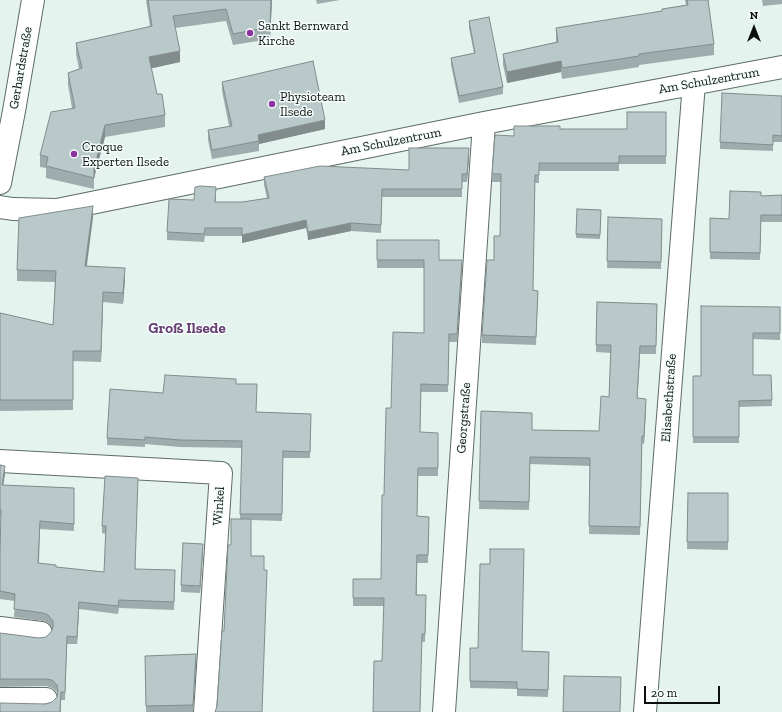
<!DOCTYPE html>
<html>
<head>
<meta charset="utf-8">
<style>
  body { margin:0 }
  #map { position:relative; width:782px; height:712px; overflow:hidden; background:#e4f3ee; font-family:"Zilla Slab",serif }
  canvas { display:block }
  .north { position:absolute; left:734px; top:8px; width:40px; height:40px; -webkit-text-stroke:3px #f6fefc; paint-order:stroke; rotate:0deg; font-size:11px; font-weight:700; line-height:16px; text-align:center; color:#0b100f }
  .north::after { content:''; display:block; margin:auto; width:14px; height:18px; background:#0b100f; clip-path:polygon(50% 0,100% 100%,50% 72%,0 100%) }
  .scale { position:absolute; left:644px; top:686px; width:76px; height:18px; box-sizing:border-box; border:2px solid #0b100f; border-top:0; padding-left:5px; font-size:12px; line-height:14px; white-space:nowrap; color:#0b100f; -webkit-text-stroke:3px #f6fefc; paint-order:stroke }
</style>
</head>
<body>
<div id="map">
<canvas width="782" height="712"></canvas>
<div class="north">N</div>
<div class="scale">20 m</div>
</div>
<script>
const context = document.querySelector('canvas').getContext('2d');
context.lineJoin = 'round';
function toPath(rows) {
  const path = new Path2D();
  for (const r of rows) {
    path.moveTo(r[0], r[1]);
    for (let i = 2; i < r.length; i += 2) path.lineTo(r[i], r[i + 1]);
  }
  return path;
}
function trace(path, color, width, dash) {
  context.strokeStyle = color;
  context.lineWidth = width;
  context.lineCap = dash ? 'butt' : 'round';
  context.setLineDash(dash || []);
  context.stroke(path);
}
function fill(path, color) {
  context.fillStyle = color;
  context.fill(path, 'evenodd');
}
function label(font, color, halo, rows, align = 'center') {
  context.font = font + ' "Zilla Slab",serif';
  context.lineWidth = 3;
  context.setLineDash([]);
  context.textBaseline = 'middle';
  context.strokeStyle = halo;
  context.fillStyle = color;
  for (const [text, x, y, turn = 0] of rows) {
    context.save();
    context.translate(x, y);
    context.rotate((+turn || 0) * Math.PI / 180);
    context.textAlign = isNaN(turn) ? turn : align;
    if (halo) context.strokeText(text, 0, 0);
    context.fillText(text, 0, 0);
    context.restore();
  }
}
const minor = toPath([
  [0,207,13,209,57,210,484,123,782,67],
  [0,461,221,473,205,712],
  [0,628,41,633],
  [0,699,46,699],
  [444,712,484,123],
  [645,712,694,83]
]);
const major = toPath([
  [0,183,14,111,33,0]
]);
const wall = toPath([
  [146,0,272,0,270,39,233,45,226,21,175,28,180,62,151,68,157,94,165,115,165,127,105,137,94,178,94,189,46,178,46,168,40,167,40,155,72,108,68,85,68,73,79,69,76,54,76,43,150,27],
  [316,0,340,0,317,4],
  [685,0,708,0,714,44,714,55,639,65,639,67,562,79,561,72,507,83,503,65,503,54,556,42,556,28,662,11,662,9,686,5],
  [762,0,782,0,782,4,763,6],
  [469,21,503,87,503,94,459,103,451,65,451,58,474,53,469,28],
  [222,82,325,129,259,144,259,151,212,159,208,140,208,130,229,126,222,91],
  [782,96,782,142,773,142,773,151,720,149,720,142],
  [666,112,666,164,619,164,619,171,539,171,539,183,535,183,533,290,538,291,536,345,482,343,482,335,494,260,500,236,501,182,492,182,492,174,514,136,560,129,627,129],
  [469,156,467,182,462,182,462,197,382,197,381,233,351,231,308,240,306,228,242,243,242,236,205,236,204,242,167,240,167,232,194,200,216,195,216,202,242,202,267,198,264,185,264,177,409,170],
  [782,195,782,222,761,222,760,260,710,259,710,218,729,219,761,196],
  [577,209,601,210,600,239,576,238],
  [93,217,87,266,125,279,123,304,103,302,101,362,73,361,73,410,0,411,0,313,53,325,55,282,17,281,17,270],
  [608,217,662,219,661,269,607,268],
  [377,240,462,268,457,342,449,342,448,392,421,392,420,432,438,441,438,476,418,476,417,516,429,517,428,563,417,563,417,595,426,595,425,642,422,642,382,661,384,606,353,606,353,579,381,579,384,495,391,408,424,333,424,268,377,268],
  [597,302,657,304,656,354,640,354,637,398,646,406,644,444,642,443,640,535,589,534,590,466,530,464,529,510,479,509,481,411,532,430,599,431,609,397,611,353,596,352],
  [780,307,780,340,753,339,753,375,771,375,772,406,739,407,739,443,693,443,693,376,701,376],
  [236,384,256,412,311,414,310,458,283,458,282,521,251,520,217,706,231,545,240,519,242,448,180,447,145,444,145,447,107,445,107,438,163,393],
  [0,465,5,474,3,485,74,488,74,531,40,529,39,563,56,567,104,572,106,534,102,533,102,526,105,476,136,569,175,578,174,610,119,608,118,614,79,609,77,644,67,644,65,700,61,700,61,712,0,712,52,702,57,697,57,692,52,688,46,686,0,687,0,633,39,638,46,637,51,632,53,629,48,623,43,621,14,617,15,601,0,599,0,553,1,517,0,517],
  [688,493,728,493,728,550,687,549],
  [203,551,200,593,181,592,181,585],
  [470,648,522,651,549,652,548,697,517,696,517,689,470,688],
  [145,656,196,662,193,712,146,712]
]);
const shadedWall = toPath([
  [271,0,272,0,270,39,270,27],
  [180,51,180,62,149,69,149,57],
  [561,61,561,72,507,83,507,72],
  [325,120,325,129,259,144,258,135],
  [105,125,105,137,94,178,94,169],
  [469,148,469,156,467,182,467,174],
  [93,206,93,217,85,276,85,266],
  [306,220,306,228,242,243,242,235],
  [351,223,351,231,308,240,308,232],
  [462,260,462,268,457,342,457,334],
  [125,268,125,279,123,304,123,293],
  [103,292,103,302,101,362,101,351],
  [640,346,640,354,637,406,637,398],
  [646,399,646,406,644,444,644,436],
  [5,466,5,474,2,493,2,485],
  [203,544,203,551,200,593,200,586],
  [79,602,79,609,77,644,77,637],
  [196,654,196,662,193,712,193,705]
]);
const building = toPath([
  [148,0,271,0,270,27,233,34,226,9,173,16,180,51,149,57,157,94,162,94,165,115,105,125,94,169,94,178,46,166,48,157,40,155,51,112,75,108,68,73,82,68,76,43,152,26,148,0],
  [687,0,708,0,714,44,639,54,639,56,562,68,561,61,507,72,503,54,558,42,556,28,662,11,662,9,688,5,687,0],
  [489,17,503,87,459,96,451,58,475,53,469,21,489,17],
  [313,61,325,120,258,135,259,141,212,150,208,130,232,126,222,82,313,61],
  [722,93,782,96,782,136,773,135,773,145,720,142,722,93],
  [627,112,666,112,666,156,619,156,619,163,539,163,539,175,535,175,533,290,538,291,536,337,482,335,487,260,494,260,494,236,500,236,501,174,492,174,495,135,514,136,514,126,560,126,560,129,627,129,627,112],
  [409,148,469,148,467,174,462,174,462,189,382,189,381,225,351,223,308,232,306,220,242,235,242,228,205,228,204,234,167,232,169,199,194,200,195,187,200,186,216,187,215,202,242,202,269,198,264,177,320,166,409,170,409,148],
  [730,191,761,192,761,196,782,195,782,215,761,215,760,253,710,252,710,218,729,219,730,191],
  [93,206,85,266,125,268,123,293,103,292,101,351,73,351,73,400,0,400,0,313,53,325,56,271,17,270,19,218,93,206],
  [577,209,601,210,600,235,576,234,577,209],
  [608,217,662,219,661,262,607,261,608,217],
  [377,240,439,240,439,260,462,260,457,334,449,334,448,385,421,384,420,432,438,433,438,468,418,468,417,516,429,517,428,555,417,555,416,595,426,595,425,634,422,634,420,712,373,712,374,661,382,661,384,598,353,598,353,579,381,579,382,495,384,495,386,408,391,408,393,332,424,333,424,260,377,260,377,240],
  [597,302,657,304,656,346,640,346,637,398,646,399,644,436,642,436,640,527,589,526,590,458,530,457,529,502,479,501,481,411,532,413,532,430,599,431,601,396,609,397,611,345,596,345,597,302],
  [701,306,780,307,780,333,753,333,753,375,771,375,772,400,739,401,739,437,693,437,693,376,701,376,701,306],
  [165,375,236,379,236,384,257,384,256,412,311,414,310,452,283,451,282,514,240,514,242,441,180,440,145,437,145,440,107,438,110,389,163,393,165,375],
  [0,465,5,466,2,485,74,488,74,524,40,521,38,563,56,565,56,567,104,572,106,526,102,526,105,476,138,478,135,569,175,570,174,602,119,600,118,606,79,602,77,637,67,636,65,692,61,692,60,712,0,712,0,703,46,704,52,702,57,697,58,691,57,685,52,680,46,679,0,679,0,633,39,638,46,637,51,632,53,627,53,621,48,615,43,613,14,609,15,594,0,591,0,553,1,510,0,509,0,465],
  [688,493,728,493,728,542,687,542,688,493],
  [231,519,251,519,251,556,264,556,264,570,267,570,262,712,215,712,217,706,222,631,224,631,228,545,231,545,231,519],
  [183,543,203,544,200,586,181,585,183,543],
  [490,549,524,549,522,651,549,652,548,690,517,689,517,682,470,681,470,648,478,648,480,564,490,564,490,549],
  [196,654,193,705,146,706,145,656,196,654],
  [564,676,621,677,620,712,563,712,564,676]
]);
const markers = [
  [250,33,4,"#8b33a0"],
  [272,104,4,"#8b33a0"],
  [74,154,4,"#8b33a0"]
];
const poiNames = [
  ["Sankt Bernward",258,26],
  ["Kirche",258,41],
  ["Physioteam",280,97],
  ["Ilsede",280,112],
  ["Croque",82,147],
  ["Experten Ilsede",82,162]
];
const streetNames = [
  ["Gerhardstraße",21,68,-80],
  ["Am Schulzentrum",709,81,-10],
  ["Am Schulzentrum",391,142,-11],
  ["Elisabethstraße",669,398,-86],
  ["Georgstraße",464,418,-86],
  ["Winkel",219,506,-86]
];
const quarterNames = [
  ["Groß Ilsede",187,329]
];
trace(minor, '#5e6b67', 24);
trace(major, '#5e6b67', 24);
trace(minor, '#fff', 22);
trace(major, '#fff', 22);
fill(wall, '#9facad');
fill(shadedWall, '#828c8d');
fill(building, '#b9c8c9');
trace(building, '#828c8d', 1);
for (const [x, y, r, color] of markers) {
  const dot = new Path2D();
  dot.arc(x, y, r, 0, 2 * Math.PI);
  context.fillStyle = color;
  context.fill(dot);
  trace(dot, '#f6fefc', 1.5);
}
label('13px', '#0b100f', '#f6fefc', poiNames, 'left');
label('13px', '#0b100f', '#f6fefc', streetNames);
label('bold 15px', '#693e74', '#f6fefc', quarterNames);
</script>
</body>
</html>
